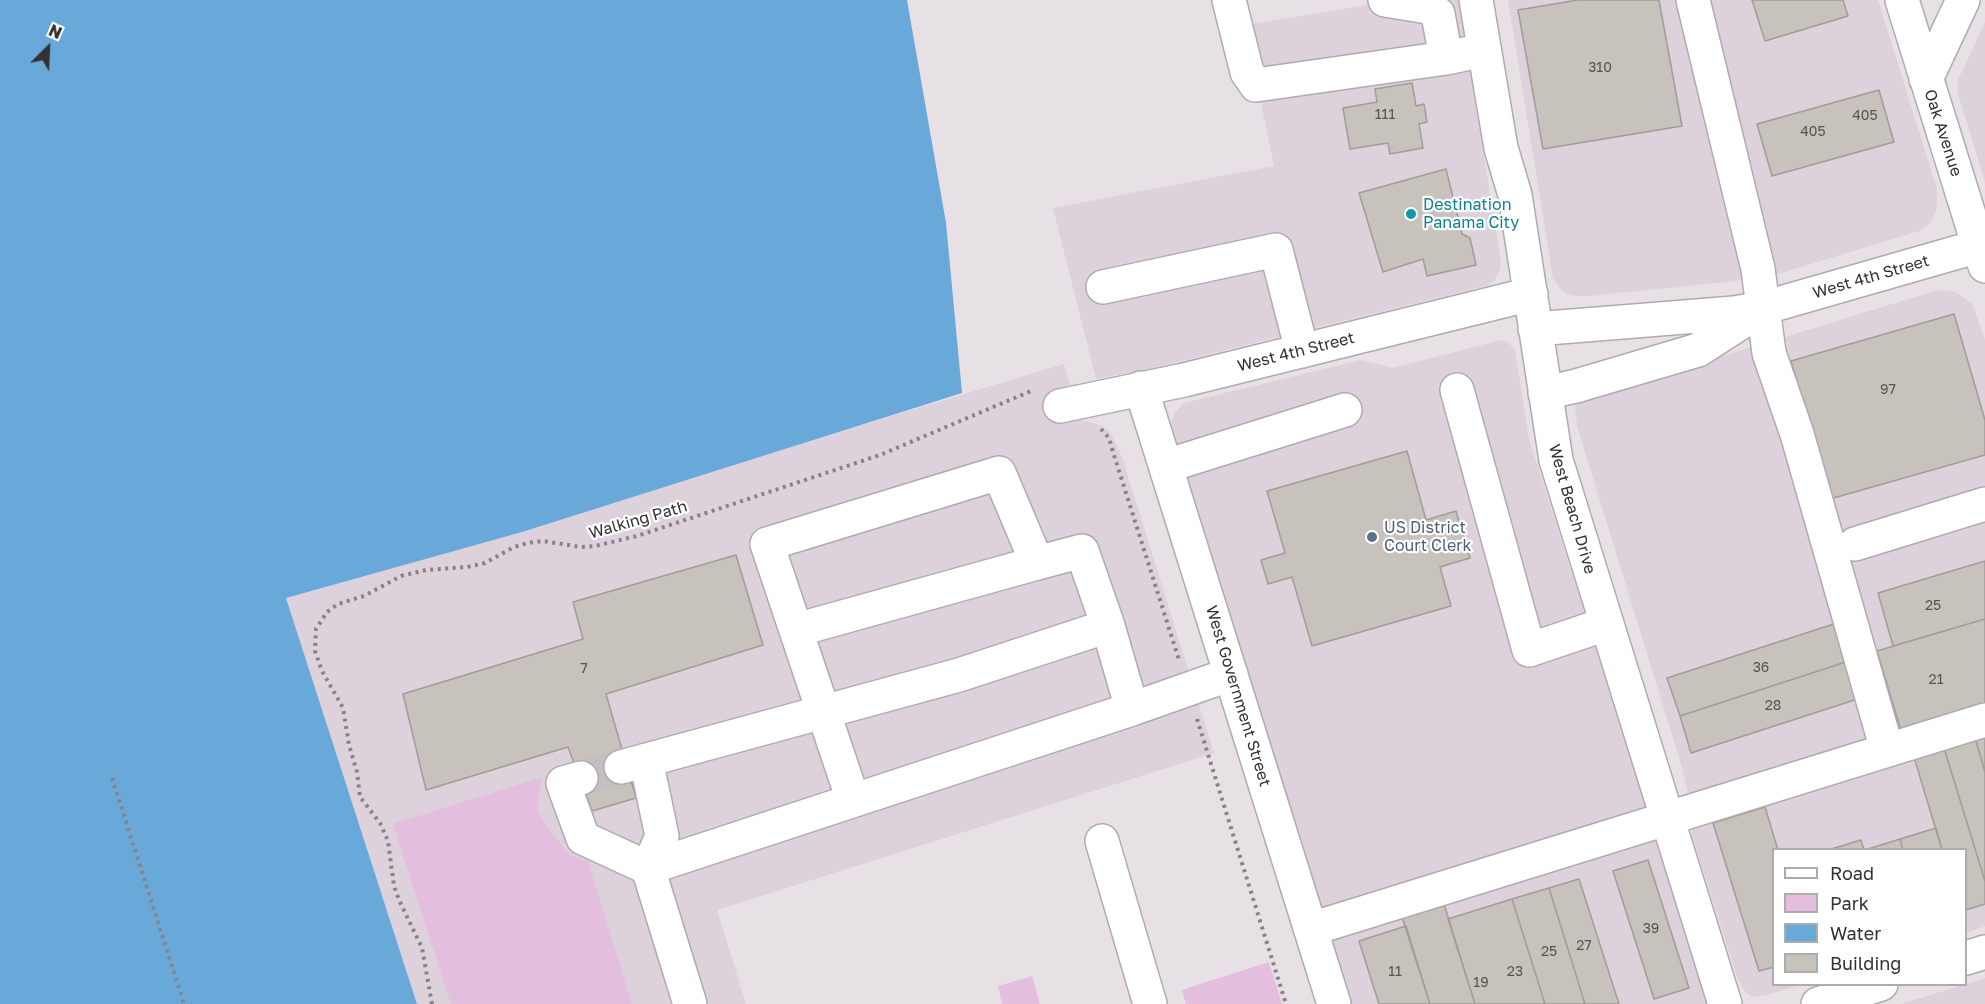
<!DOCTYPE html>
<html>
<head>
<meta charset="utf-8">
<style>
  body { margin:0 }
  #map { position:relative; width:1985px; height:1004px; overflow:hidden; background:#e7e1e6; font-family:"Golos Text",sans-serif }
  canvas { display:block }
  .legend { position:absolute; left:1772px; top:848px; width:195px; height:138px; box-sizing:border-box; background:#fff; border:2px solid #adacad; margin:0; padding:8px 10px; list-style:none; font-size:18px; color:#333032 }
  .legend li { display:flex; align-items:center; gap:12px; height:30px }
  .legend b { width:30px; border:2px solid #adacad }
  .north { position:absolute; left:18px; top:18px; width:60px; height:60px; -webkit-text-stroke:4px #fff; paint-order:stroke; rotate:24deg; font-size:16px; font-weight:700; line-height:24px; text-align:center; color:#333032 }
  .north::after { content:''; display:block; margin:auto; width:21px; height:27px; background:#333032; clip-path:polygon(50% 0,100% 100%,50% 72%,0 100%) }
</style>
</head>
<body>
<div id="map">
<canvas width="1985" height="1004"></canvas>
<ul class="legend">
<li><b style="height:8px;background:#fff"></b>Road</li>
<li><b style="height:16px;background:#e3bedf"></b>Park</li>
<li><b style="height:16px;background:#68a9da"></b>Water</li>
<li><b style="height:16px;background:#c7c2bc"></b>Building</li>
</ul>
<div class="north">N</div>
</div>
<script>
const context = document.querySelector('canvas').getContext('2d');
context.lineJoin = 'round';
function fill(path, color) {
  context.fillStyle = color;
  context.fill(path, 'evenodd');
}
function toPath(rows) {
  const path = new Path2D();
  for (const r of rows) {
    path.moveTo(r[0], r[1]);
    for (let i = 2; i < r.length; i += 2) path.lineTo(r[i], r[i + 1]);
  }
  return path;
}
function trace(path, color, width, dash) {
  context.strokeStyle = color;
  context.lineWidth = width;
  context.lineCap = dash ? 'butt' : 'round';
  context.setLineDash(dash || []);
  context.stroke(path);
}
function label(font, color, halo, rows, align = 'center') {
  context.font = font + ' "Golos Text",sans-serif';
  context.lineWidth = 4.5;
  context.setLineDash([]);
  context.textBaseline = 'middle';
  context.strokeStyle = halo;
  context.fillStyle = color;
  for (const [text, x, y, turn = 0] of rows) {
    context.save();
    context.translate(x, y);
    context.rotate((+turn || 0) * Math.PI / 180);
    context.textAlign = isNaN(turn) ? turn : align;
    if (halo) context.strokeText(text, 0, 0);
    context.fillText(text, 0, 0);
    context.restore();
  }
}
const built = toPath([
  [1399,0,1459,0,1501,262,1500,269,1495,280,1488,285,1153,368,1096,379,1053,208,1274,166,1245,25],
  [1508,0,1878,0,1937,189,1937,205,1935,214,1930,223,1919,231,1778,274,1736,281,1589,296,1576,296,1567,294,1560,288,1553,278],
  [1985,22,1985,182,1957,90,1958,80],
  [1938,290,1956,292,1973,305,1985,340,1985,926,1966,933,1966,850,1774,850,1774,984,1801,985,1766,995,1753,997,1747,994,1738,980,1692,836,1692,830,1696,825,1681,764,1577,426,1575,406,1583,399],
  [1501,340,1508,342,1515,350,1529,439,1710,1004,1349,1004,1171,424,1174,413,1184,403,1361,360,1393,368],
  [1064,364,1081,420,1101,425,1110,432,1122,457,1214,753,717,910,746,1004,417,1004,286,598],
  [1985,978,1985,1004,1901,1004,1966,984]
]);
const green = toPath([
  [542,777,537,808,545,825,570,855,588,861,632,1004,451,1004,393,824],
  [1269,962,1282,1004,1186,1004,1182,991,1188,988],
  [1032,976,1040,1004,1002,1004,998,986]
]);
const water = toPath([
  [0,0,907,0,946,223,962,393,522,532,286,598,417,1004,0,1004]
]);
const building = toPath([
  [1578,0,1659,0,1682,126,1543,149,1518,10,1578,0],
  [1752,0,1843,0,1848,16,1765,41,1752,0],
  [1412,83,1416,106,1424,104,1427,122,1419,124,1423,148,1390,154,1388,143,1350,149,1343,108,1377,102,1375,89,1412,83],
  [1879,90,1894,142,1772,176,1757,124,1879,90],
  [1446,169,1462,234,1470,238,1476,265,1427,276,1423,259,1383,272,1359,193,1446,169],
  [1954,314,1985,420,1985,455,1830,499,1791,361,1954,314],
  [1407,451,1426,520,1456,511,1470,558,1440,567,1451,606,1312,646,1292,577,1268,584,1261,560,1285,553,1267,491,1407,451],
  [736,555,763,645,606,694,636,798,592,811,568,747,426,790,403,694,583,639,573,602,736,555],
  [1985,561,1985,619,1893,646,1878,593,1985,561],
  [1985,619,1985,709,1902,734,1877,651,1985,619],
  [1843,621,1855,659,1680,716,1667,678,1843,621],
  [1855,659,1867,696,1691,753,1680,716,1855,659],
  [1985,735,1985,772,1975,738,1985,735],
  [1975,738,1985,772,1985,881,1944,748,1975,738],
  [1944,748,1985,881,1985,904,1966,910,1966,850,1942,850,1914,757,1944,748],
  [1765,807,1778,850,1774,850,1774,967,1759,971,1713,823,1765,807],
  [1936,828,1942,850,1903,850,1900,839,1936,828],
  [1900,839,1903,850,1865,850,1900,839],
  [1861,840,1864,850,1828,850,1861,840],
  [1648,860,1689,988,1654,999,1613,871,1648,860],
  [1579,879,1619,1004,1585,1004,1549,888,1579,879],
  [1549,888,1585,1004,1545,1004,1512,899,1549,888],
  [1512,899,1545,1004,1475,1004,1448,919,1512,899],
  [1444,904,1475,1004,1430,1004,1402,917,1444,904],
  [1406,926,1430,1004,1379,1004,1359,941,1406,926]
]);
const minorTunnel = toPath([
  [581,778,621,767]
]);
const path = toPath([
  [1101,429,1109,438,1113,452,1179,660],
  [1197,719,1286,1004],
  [112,778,184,1004],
  [432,1004,422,948,399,900,394,886,388,841,380,823,360,797,357,772,349,745,343,708,322,671,315,651,316,629,327,612,338,604,364,596,401,576,426,570,467,567,485,563,514,547,528,543,543,541,581,547,595,546,637,536,880,455,1031,391]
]);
const minor = toPath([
  [1229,0,1247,72,1256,85,1446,58,1484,50],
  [1385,0,1428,7,1438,14,1446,58],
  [1476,0,1501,148,1515,195,1556,460,1725,1004],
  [1693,0,1758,269,1769,353,1797,434,1887,750],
  [1902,0,1985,266],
  [1926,79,1963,0],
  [1103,287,1276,250,1302,351],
  [1535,329,1734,313,1763,308,1979,246],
  [1141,388,1334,1004],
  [1457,390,1529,650,1606,624],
  [1545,393,1576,386,1698,350,1754,314],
  [1060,406,1184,380,1531,294],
  [1166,466,1345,410],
  [1855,544,1985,504],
  [796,630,1037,563],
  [621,767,959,675,1108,626],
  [581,778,563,783,583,838,648,868,662,836,646,760],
  [853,800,767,544,999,473,1037,563,1082,551,1108,626,1132,709],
  [1102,841,1150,1004],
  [1311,929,1985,720],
  [1966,958,1985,952],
  [690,1004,648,868,1132,709,1231,674],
  [1818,1004,1881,984]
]);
const markers = [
  [1411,214,6,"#0f9aa8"],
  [1372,537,6,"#5c6f8a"]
];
const numberNames = [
  ["310",1600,68],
  ["111",1385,115],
  ["405",1865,116],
  ["405",1813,132],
  ["97",1888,390],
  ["25",1933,606],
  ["36",1761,668],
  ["7",584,669],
  ["21",1936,680],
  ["28",1773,706],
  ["39",1651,929],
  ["27",1584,946],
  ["25",1549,952],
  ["11",1395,972],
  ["23",1515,972],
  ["19",1481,983]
];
const streetNames = [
  ["Oak Avenue",1943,133,72],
  ["West 4th Street",1871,277,-16],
  ["West 4th Street",1296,352,-14],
  ["West Beach Drive",1572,509,74],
  ["Walking Path",638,520,-16],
  ["West Government Street",1238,696,73]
];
const cultureNames = [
  ["Destination",1423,205],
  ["Panama City",1423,223]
];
const serviceNames = [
  ["US District",1384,528],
  ["Court Clerk",1384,546]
];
fill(built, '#ddd1dc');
fill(green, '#e3bedf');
fill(water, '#68a9da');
fill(building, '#c7c2bc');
trace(building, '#a19c97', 1.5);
trace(minorTunnel, '#c3bec2', 33, [33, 16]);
trace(minor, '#b0aaaf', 36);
trace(path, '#878286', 4, [3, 4.5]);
trace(minor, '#fff', 33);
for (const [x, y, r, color] of markers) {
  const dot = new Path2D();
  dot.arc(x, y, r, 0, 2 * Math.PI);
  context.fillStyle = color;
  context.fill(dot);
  trace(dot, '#fff', 2);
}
label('14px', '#585454', null, numberNames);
label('16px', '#333032', '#fff', streetNames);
label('16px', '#0d838f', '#fff', cultureNames, 'left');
label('16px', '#4e5e75', '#fff', serviceNames, 'left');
</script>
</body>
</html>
